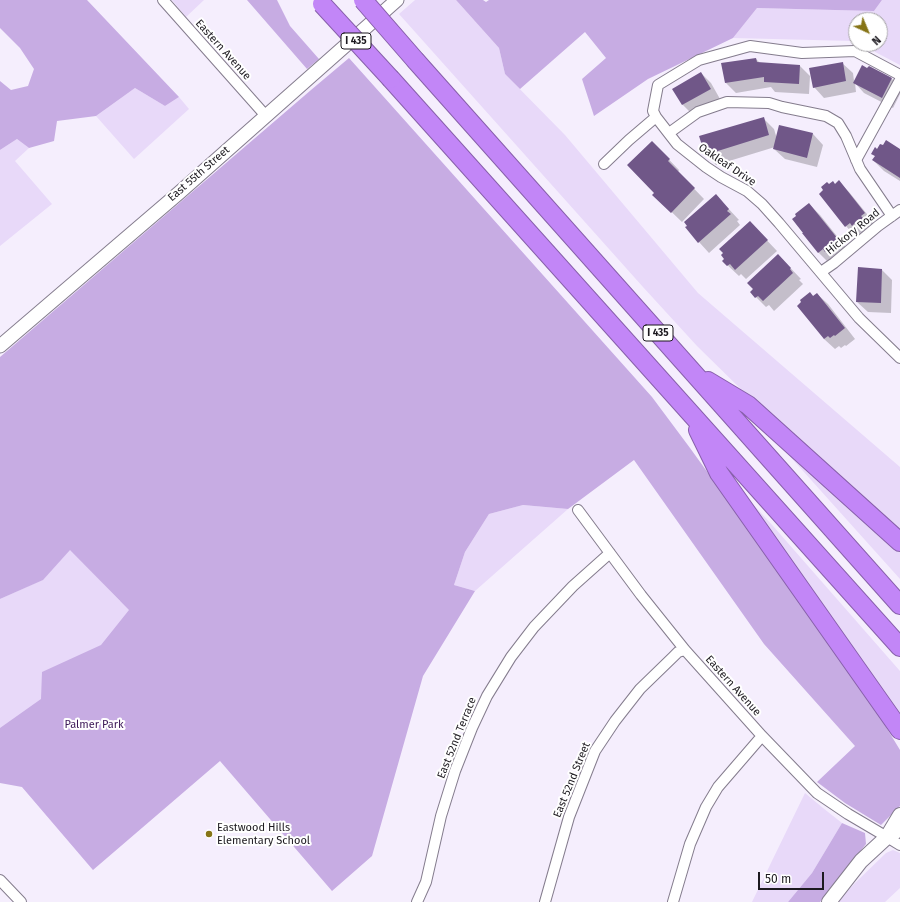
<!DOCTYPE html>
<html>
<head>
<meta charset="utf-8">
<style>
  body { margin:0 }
  #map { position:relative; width:900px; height:902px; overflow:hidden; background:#f5eefd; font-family:"Fira Sans",sans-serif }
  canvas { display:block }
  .north { position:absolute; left:848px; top:12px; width:40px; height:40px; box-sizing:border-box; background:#fff; border:1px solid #a4a3a5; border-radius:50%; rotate:136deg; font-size:11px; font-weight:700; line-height:16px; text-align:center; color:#1c191f }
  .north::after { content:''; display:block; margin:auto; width:14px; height:18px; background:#867416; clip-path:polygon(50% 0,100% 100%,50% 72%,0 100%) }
  .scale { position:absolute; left:758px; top:872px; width:66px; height:18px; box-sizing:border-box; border:2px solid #1c191f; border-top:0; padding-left:5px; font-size:12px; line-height:14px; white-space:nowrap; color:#1c191f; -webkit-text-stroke:3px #fff; paint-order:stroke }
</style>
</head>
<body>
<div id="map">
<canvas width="900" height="902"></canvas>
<div class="north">N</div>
<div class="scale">50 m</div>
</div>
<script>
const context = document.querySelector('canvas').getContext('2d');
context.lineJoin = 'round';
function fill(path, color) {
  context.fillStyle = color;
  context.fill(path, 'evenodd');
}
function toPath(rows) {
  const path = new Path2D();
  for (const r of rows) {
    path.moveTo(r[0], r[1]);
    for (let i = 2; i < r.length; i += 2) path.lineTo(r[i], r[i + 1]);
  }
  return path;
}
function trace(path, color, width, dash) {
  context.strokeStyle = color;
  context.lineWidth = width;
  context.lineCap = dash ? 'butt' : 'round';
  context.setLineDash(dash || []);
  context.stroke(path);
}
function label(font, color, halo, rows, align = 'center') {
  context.font = font + ' "Fira Sans",sans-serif';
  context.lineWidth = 4;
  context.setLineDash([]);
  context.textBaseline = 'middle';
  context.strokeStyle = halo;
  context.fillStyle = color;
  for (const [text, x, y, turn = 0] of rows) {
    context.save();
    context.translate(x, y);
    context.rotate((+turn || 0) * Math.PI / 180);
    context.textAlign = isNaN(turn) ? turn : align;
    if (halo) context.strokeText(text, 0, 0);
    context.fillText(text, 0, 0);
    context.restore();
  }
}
const green = toPath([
  [172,0,204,0,186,17],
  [415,0,456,0,499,48,505,74,565,135,698,293,900,467,900,535,751,399,697,346,643,287,399,14],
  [882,0,900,0,900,65,860,44,880,44,880,20,856,20,856,42,853,41,733,38,757,8,874,11],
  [135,88,165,106,179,97,189,109,134,159,96,116],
  [17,139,29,148,15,161,52,204,0,246,0,150],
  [777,442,900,549,900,579],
  [739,489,773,526,900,671,900,714],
  [523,505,568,509,475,591,454,585,465,552,489,514],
  [70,549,120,601,165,580,93,870,0,761,0,599,42,580],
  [805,793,823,808,842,823,812,873,788,902,752,902],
  [893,850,900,853,900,888,885,902,837,902,854,884,886,853]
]);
const forest = toPath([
  [0,0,87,0,179,97,165,106,135,88,96,116,57,121,54,141,29,148,17,139,0,150,0,81,11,90,28,86,34,69,20,48,0,28],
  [247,0,277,0,290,26,319,59,307,69],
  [456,0,483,0,486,2,489,0,882,0,874,11,757,8,733,38,648,79,594,116,582,79,606,58,585,32,520,89,505,74,499,48],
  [349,58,652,397,690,448,760,545,883,722,900,750,900,806,881,825,845,803,817,782,855,746,764,644,634,460,568,509,523,505,489,514,465,552,454,585,475,591,423,676,372,856,332,891,220,761,93,870,22,787,0,783,0,728,41,699,42,672,101,645,129,610,70,550,43,580,0,599,0,357,311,90],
  [842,823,865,833,866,844,820,902,788,902,812,873]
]);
const shadow = toPath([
  [756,59,761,64,800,66,810,76,809,94,775,92,771,87,736,93,725,82],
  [842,63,853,73,854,81,868,70,869,67,892,79,900,87,900,94,893,108,864,93,855,83,856,92,824,98,814,87],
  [701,73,711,83,720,99,693,115,683,105,674,89],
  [763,118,774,129,777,139,780,126,813,134,823,145,817,167,785,159,774,149,775,147,716,165,706,154],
  [652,142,679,170,678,172,704,199,682,222,654,195,655,193],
  [878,150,900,150,900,181,884,171,873,160,876,157,873,154],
  [839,182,849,192,875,224,863,236,861,233,856,237,846,226,820,194,829,185,835,185],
  [809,204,820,215,848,250,829,263,818,252],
  [726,206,739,220,737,221,740,225,709,253,699,242,687,228],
  [760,233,777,251,746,279,741,274,739,276,723,261,725,259,724,253],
  [778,255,801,279,799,280,803,284,774,311,769,305,766,307,751,292],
  [882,270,892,280,891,313,868,312,857,302],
  [810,293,814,297,817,294,828,304,855,339,846,346,845,345,841,348,839,346,835,349,824,339,803,303]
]);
const building = toPath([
  [756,58,757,62,800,65,799,84,764,82,764,77,725,83,721,63],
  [843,62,846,81,813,88,809,68],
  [862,65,867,68,869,66,892,78,882,98,853,83],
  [701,72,711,89,682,105,672,89],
  [764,117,769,135,705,155,699,136],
  [779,125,813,133,807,158,773,149],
  [886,140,900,149,900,178,872,160,875,156,871,154,875,147,877,149,880,144,883,145],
  [652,141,670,159,668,161,695,188,671,213,652,195,654,193,627,165],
  [839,180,865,213,861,216,864,219,858,224,856,222,852,226,850,223,845,227,819,194,823,190,821,187,827,182,829,184,833,181,835,184],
  [716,194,729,209,727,211,731,214,698,243,685,227,687,226,684,222],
  [809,203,838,239,834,242,836,244,825,252,823,249,818,253,802,233,803,233,792,219,796,216,795,214],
  [750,221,768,240,735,270,730,264,727,266,722,261,724,259,721,255,723,253,719,249],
  [778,254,791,268,790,269,793,273,763,301,758,296,755,298,750,292,753,289,747,283],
  [858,267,882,269,881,303,856,302],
  [810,292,813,296,817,293,845,328,835,336,834,335,830,338,828,336,824,339,797,306,801,302,800,300]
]);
const minor = toPath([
  [163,0,266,116],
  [900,75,855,51,802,53,750,46,699,60,658,85,653,111,656,117,677,144,706,167,721,177,747,191,762,204,779,223,859,318,900,358],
  [669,133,698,112,727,102,769,103,782,107,826,116,838,123,846,136,860,169,892,216],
  [856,160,900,80],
  [604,164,629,140,656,117],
  [821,272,834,263,878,226,900,210],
  [578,510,641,595,685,650,762,736,817,793,848,814,887,837,900,845],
  [0,880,21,902],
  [417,902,426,882,441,816,455,771,472,728,487,696,511,657,534,627,573,586,610,553],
  [545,902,569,817,595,751,615,721,640,689,673,657,678,652,685,650],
  [673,902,690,844,706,807,718,787,762,736]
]);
const tertiary = toPath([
  [0,346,180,192,397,0]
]);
const secondary = toPath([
  [888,835,900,815],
  [829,902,861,861,887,837,900,829]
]);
const motorway = toPath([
  [416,61,900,605],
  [391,79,900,647],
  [708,381,748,405,900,542],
  [698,430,719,473,900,730]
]);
const motorwayBridge = toPath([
  [363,0,416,61],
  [322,4,391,79]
]);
const markers = [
  [209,834,4,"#867416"]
];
const shields = [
  [356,41,30],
  [658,333,30]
];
const shieldNames = [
  ["I 435",356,41],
  ["I 435",658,333]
];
const streetNames = [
  ["Eastern Avenue",223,50,48],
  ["Oakleaf Drive",727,165,34],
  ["East 55th Street",199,174,-41],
  ["Hickory Road",853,232,-39],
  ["Eastern Avenue",733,686,48],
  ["East 52nd Terrace",457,738,-68],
  ["East 52nd Street",572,780,-68]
];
const parkNames = [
  ["Palmer Park",94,725]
];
const poiNames = [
  ["Eastwood Hills",217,828],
  ["Elementary School",217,841]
];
fill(green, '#e8d9f9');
fill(forest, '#c7ace3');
fill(shadow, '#0003');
fill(building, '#705788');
trace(minor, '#847c8d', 12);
trace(tertiary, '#847c8d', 15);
trace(secondary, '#847c8d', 16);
trace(motorway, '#8860ab', 20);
trace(minor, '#fff', 10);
trace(tertiary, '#fff', 13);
trace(secondary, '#fff', 14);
trace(motorway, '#c286f7', 18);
trace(motorwayBridge, '#8860ab', 20, []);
trace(motorwayBridge, '#c286f7', 18);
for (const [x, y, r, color] of markers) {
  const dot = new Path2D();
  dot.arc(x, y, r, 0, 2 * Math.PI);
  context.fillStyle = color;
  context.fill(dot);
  trace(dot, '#fff', 1.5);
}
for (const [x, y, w] of shields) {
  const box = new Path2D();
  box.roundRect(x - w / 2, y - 8, w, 16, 3);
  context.fillStyle = '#fff';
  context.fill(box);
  trace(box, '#1c191f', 1);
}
label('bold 10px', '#1c191f', null, shieldNames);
label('11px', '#1c191f', '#fff', streetNames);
label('11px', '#3c1757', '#fff', parkNames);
label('11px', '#1c191f', '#fff', poiNames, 'left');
</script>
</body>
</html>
